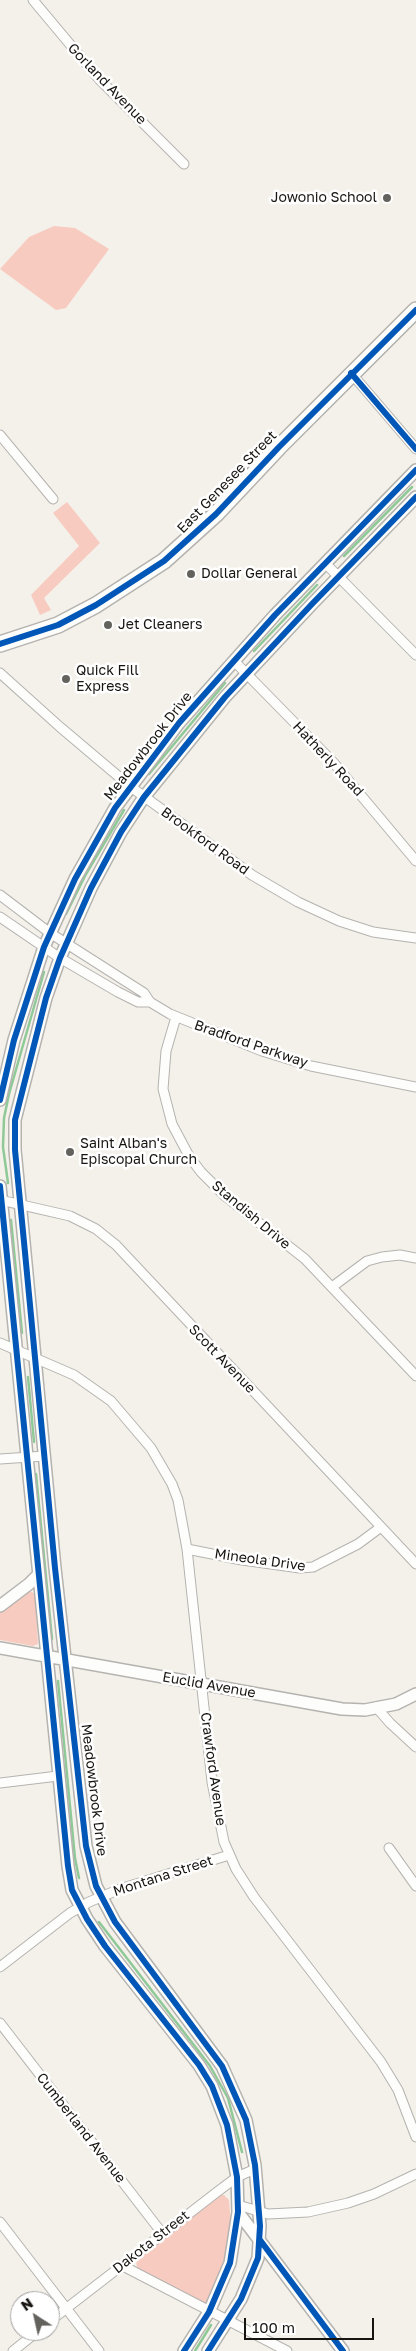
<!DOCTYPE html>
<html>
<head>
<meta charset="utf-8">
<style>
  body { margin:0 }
  #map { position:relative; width:416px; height:2351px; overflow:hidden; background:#f4f1ea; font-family:"Golos Text",sans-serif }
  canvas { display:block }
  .north { position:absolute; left:10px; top:2291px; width:50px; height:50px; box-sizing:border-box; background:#fff; border:1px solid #a2a1a0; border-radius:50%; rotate:325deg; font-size:14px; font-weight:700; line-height:20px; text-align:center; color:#171511 }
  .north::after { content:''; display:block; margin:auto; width:18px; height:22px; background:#64625d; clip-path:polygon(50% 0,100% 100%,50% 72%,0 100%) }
  .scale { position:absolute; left:244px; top:2318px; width:130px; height:22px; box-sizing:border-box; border:2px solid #171511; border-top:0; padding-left:6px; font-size:15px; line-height:18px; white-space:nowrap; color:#171511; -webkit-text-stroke:4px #fff; paint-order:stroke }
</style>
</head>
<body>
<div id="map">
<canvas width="416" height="2351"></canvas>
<div class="north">N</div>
<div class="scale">100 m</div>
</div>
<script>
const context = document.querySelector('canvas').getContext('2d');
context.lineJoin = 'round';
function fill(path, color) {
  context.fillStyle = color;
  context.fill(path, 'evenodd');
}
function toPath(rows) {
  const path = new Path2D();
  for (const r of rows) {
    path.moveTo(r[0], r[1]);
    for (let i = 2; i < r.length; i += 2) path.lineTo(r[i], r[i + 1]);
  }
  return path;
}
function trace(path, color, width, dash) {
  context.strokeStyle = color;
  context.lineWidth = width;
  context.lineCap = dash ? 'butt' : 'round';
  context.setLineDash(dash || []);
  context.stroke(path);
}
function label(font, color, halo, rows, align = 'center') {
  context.font = font + ' "Golos Text",sans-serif';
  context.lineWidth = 5;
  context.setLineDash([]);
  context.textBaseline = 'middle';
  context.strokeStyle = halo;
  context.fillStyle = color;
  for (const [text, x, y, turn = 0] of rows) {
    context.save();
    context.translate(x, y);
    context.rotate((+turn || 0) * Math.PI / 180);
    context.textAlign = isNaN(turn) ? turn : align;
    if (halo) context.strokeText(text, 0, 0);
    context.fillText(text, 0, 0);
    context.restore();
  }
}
const green = toPath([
  [54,226,75,228,109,249,66,308,56,310,0,269,29,237],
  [67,502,100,543,44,598,51,610,40,615,31,595,79,546,53,513],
  [30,1591,35,1594,38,1644,33,1646,0,1640,0,1611],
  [220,2195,224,2195,229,2200,231,2225,228,2252,207,2303,201,2303,137,2268,136,2260]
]);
const stream = toPath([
  [344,556,412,487],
  [254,651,317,585],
  [149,774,225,683],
  [66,914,86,874,124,810],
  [8,1183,3,1147,4,1118,9,1094,44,972],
  [11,1220,22,1333],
  [28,1377,34,1442],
  [36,1474,52,1639],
  [58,1681,75,1858,79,1878],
  [99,1922,210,2066,228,2098,242,2152],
  [195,2351,211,2325]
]);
const minor = toPath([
  [33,0,99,79,184,164],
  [351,373,416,449],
  [0,435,53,499],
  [326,564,416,655],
  [234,661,333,762,416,861],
  [0,673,60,727,131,787,252,875,298,902,339,921,373,932,416,938],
  [0,895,50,933,144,993,150,1002,170,1014,262,1051,311,1066,416,1087],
  [0,917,60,958,118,992,138,1002,150,1002],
  [176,1017,166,1051,163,1089,172,1124,189,1156,201,1172,225,1196,305,1259,416,1376],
  [0,1200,70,1216,96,1229,116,1245,416,1564],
  [332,1287,367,1261,382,1257,400,1255,416,1258],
  [0,1343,74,1375,111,1401,151,1448,172,1484,178,1500,187,1549,212,1782,224,1842,236,1869,254,1897,381,2062,398,2090,416,2137],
  [0,1459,45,1456],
  [187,1549,242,1560,300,1568,313,1567,358,1544,381,1527],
  [376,1707,390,1723,416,1747],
  [0,1783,58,1776],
  [389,1848,416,1886],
  [0,1967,70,1913,89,1902,120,1889,229,1855],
  [0,2023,162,2233],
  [238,2205,268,2214,308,2212,348,2203,374,2194,416,2174],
  [0,2222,99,2351],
  [121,2265,287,2351],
  [50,2321,217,2192,237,2177,255,2169],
  [13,2351,38,2331]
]);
const tertiary = toPath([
  [0,1100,14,1040,44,947,75,879,115,808,179,723,234,661,275,615,416,470],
  [0,1186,68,1866,72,1890,87,1919,105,1946,199,2065,212,2086,227,2125,237,2177,238,2212,230,2263,209,2312,184,2351],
  [0,1606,29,1584,39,1574],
  [0,1648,342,1709,365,1710,396,1704,416,1694],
  [238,2212,343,2351],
  [208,2351,241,2299,258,2258,260,2226,255,2165,246,2120,222,2066,115,1922,96,1886,86,1846,55,1568,24,1242,15,1150,15,1120,46,998,60,958,91,888,121,832,144,797,225,697,312,604,416,497]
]);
const primary = toPath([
  [0,644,58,625,96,605,164,561,216,514,279,447,416,310]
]);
const cycleway = toPath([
  [351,373,416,449],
  [0,644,58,625,96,605,164,561,216,514,279,447,416,310],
  [0,1100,14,1040,44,947,75,879,115,808,179,723,234,661,275,615,416,470],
  [0,1186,68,1866,72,1890,87,1919,105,1946,199,2065,212,2086,227,2125,237,2177,238,2212,230,2263,209,2312,184,2351],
  [260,2240,343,2351],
  [208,2351,241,2299,258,2258,260,2226,255,2165,246,2120,222,2066,115,1922,96,1886,86,1846,55,1568,24,1242,15,1150,15,1120,46,998,60,958,91,888,121,832,144,797,225,697,312,604,416,497]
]);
const markers = [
  [387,198,5,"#64625d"],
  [191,574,5,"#64625d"],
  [108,625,5,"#64625d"],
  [66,679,5,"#64625d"],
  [70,1152,5,"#64625d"]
];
const streetNames = [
  ["Gorland Avenue",107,84,46],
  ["East Genesee Street",227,482,-46],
  ["Meadowbrook Drive",148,746,-52],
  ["Hatherly Road",328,759,47],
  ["Brookford Road",205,841,36],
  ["Bradford Parkway",251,1044,19],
  ["Standish Drive",251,1215,40],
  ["Scott Avenue",222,1359,46],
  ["Mineola Drive",260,1560,8],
  ["Euclid Avenue",209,1685,10],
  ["Crawford Avenue",213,1769,82],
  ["Meadowbrook Drive",94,1790,83],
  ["Montana Street",163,1876,-18],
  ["Cumberland Avenue",81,2128,52],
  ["Dakota Street",151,2242,-38]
];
const poiNames = [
  ["Jowonio School",377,198,"right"],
  ["Dollar General",201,574],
  ["Jet Cleaners",118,625],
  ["Quick Fill",76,671],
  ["Express",76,687],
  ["Saint Alban's",80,1144],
  ["Episcopal Church",80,1160]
];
fill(green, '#f8cbc1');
trace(stream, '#8fc998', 2.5);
trace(minor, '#b5b3af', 11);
trace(tertiary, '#b5b3af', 14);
trace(primary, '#b5b3af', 18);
trace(minor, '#fdfdfc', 9);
trace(tertiary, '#fdfdfc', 11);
trace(primary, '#fdfdfc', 15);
trace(cycleway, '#0057b8', 6);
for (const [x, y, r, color] of markers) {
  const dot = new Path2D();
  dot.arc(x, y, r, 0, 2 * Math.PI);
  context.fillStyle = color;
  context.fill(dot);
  trace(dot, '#fff', 2);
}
label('14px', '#171511', '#fff', streetNames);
label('14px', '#171511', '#fff', poiNames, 'left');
</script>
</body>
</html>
